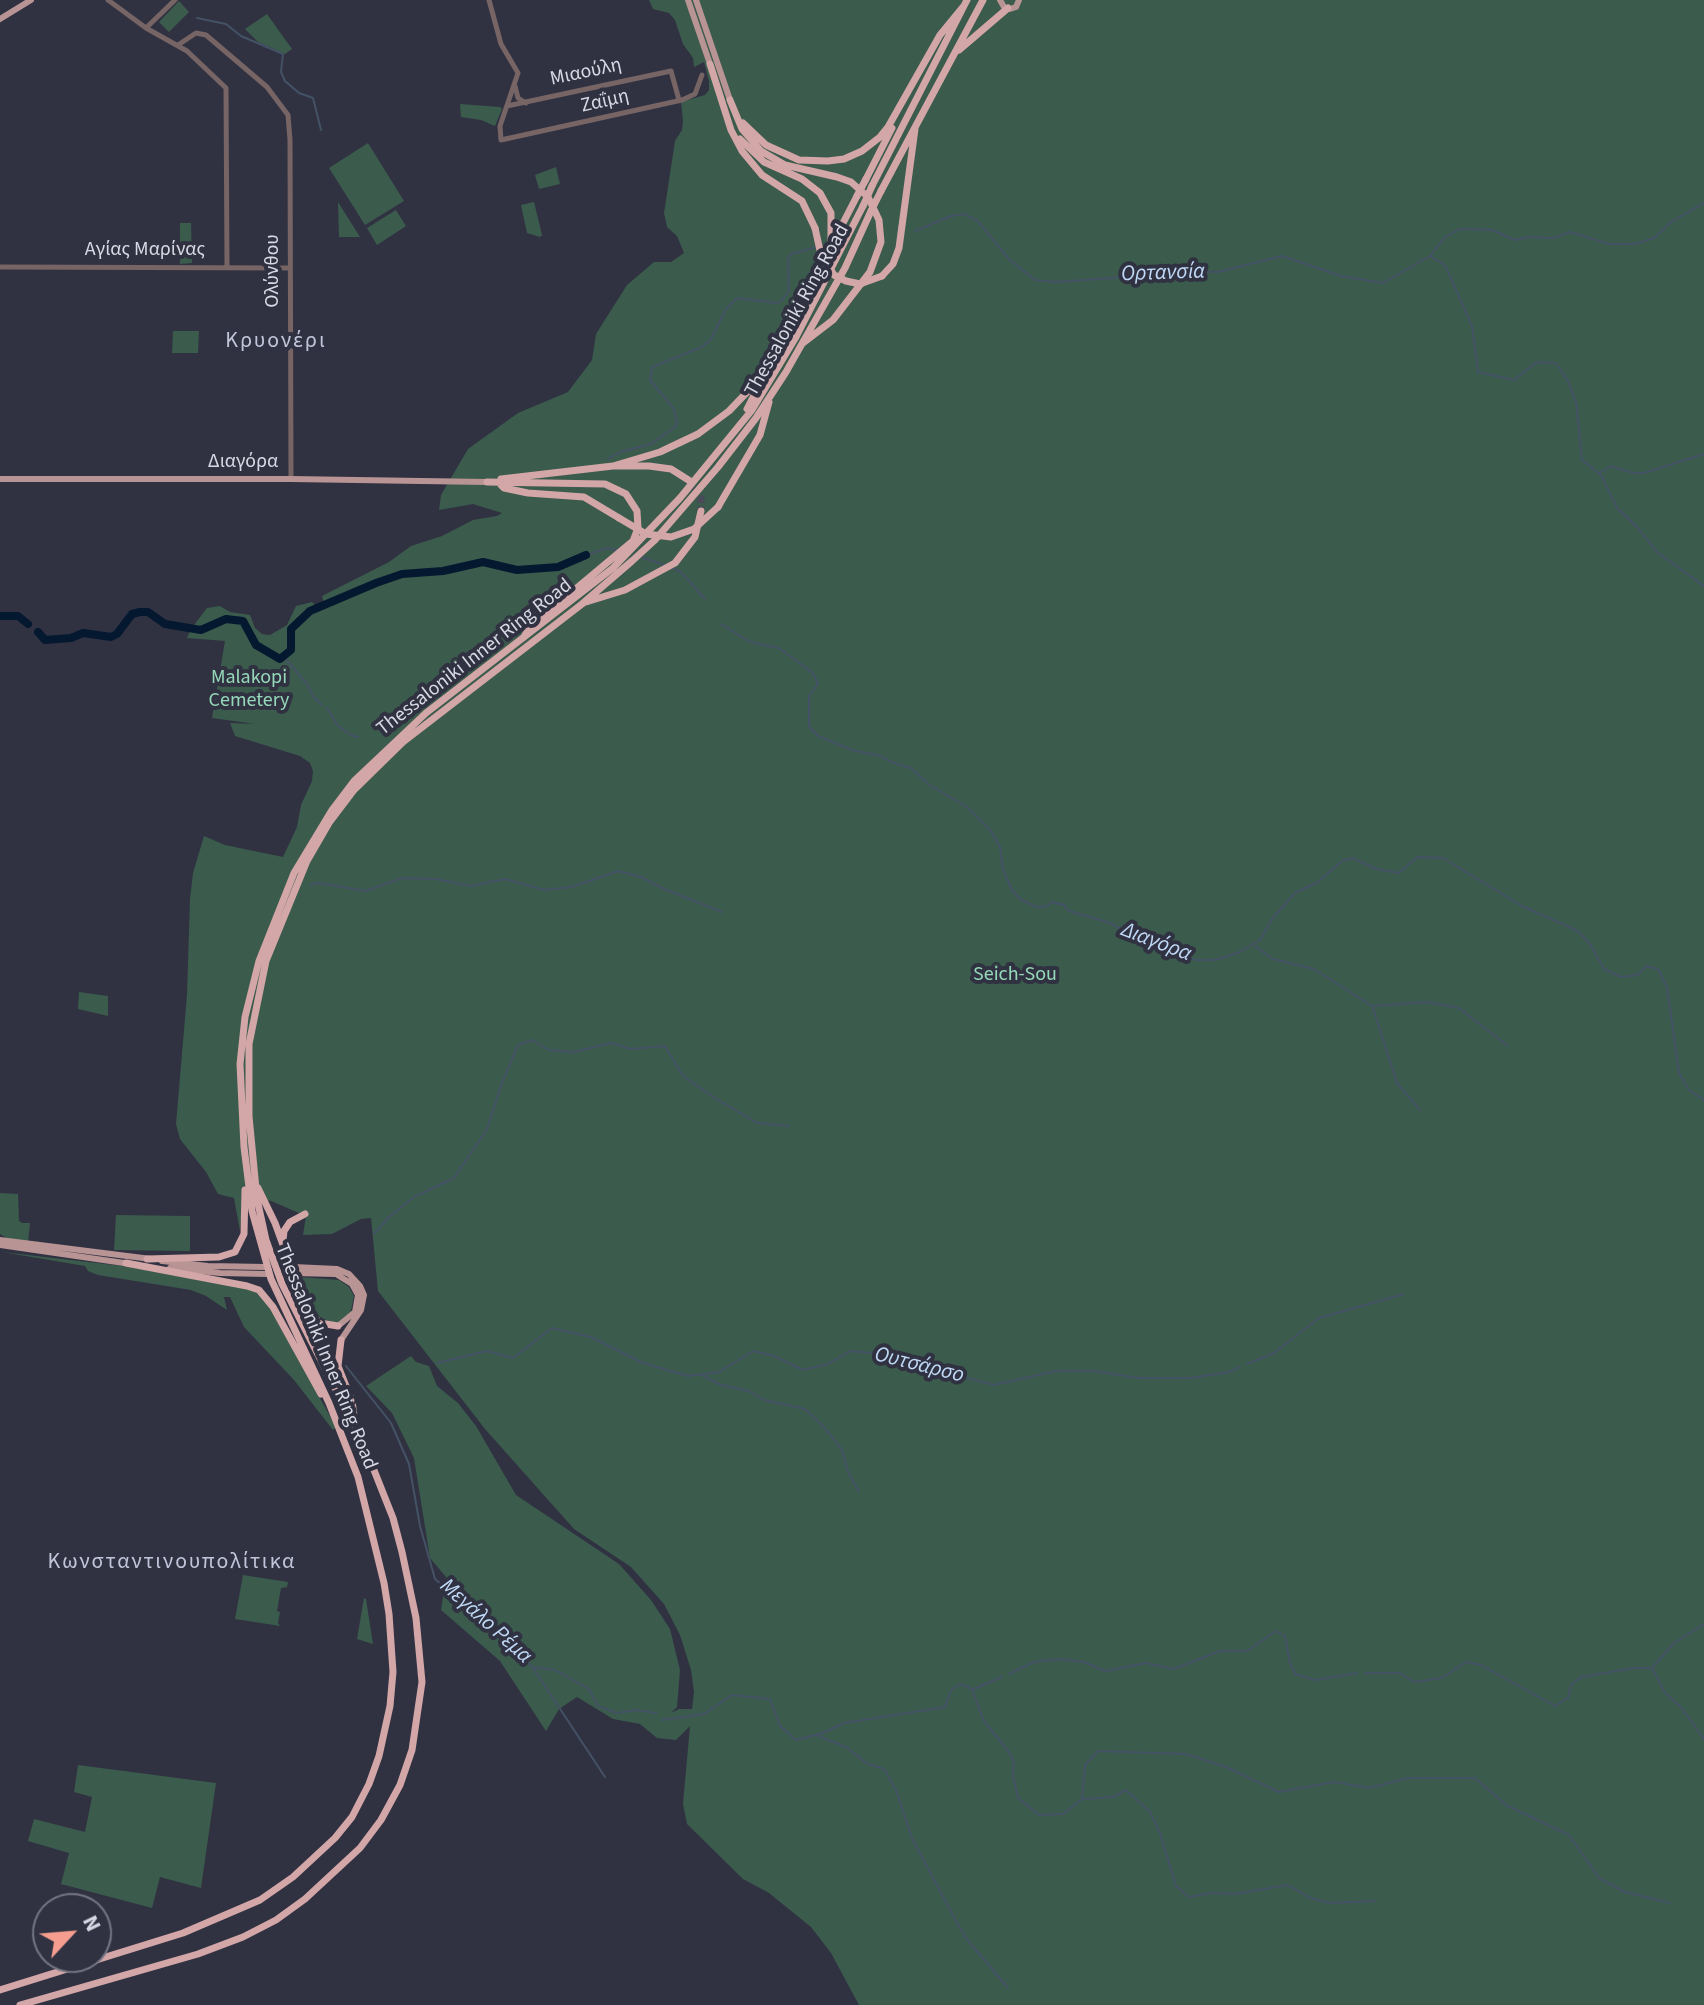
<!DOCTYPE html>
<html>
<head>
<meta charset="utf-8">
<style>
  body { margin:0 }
  #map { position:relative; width:1704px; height:2005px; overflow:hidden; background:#303242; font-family:"Source Sans 3",sans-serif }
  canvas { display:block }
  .north { position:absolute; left:32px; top:1893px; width:80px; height:80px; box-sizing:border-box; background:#303242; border:2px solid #737583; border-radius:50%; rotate:64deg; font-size:22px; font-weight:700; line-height:32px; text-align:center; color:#d8d9e4 }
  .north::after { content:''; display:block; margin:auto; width:28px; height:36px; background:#f59d8e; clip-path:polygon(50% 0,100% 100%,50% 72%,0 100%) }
</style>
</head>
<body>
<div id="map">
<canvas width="1704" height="2005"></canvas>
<div class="north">N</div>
</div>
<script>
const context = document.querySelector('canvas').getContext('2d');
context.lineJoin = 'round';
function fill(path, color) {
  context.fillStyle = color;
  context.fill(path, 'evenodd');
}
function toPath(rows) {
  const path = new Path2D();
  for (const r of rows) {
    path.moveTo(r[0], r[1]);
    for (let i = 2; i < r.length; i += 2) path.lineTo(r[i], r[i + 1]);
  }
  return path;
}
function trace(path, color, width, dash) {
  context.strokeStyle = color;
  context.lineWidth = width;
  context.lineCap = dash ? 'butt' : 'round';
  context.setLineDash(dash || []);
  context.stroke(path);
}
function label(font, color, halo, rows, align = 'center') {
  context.font = font + ' "Source Sans 3",sans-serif';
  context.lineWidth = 8;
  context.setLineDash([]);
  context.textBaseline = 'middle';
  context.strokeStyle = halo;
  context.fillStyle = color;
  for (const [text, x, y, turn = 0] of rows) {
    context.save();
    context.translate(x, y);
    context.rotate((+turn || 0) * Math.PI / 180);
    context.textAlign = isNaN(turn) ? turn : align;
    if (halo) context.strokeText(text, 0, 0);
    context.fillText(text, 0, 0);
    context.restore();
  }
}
const green = toPath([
  [649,0,1704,0,1704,2005,859,2005,831,1953,811,1927,769,1893,743,1879,687,1824,683,1804,690,1726,676,1740,657,1738,640,1724,613,1719,577,1697,559,1709,546,1731,500,1661,441,1610,446,1577,430,1558,414,1458,392,1413,366,1386,411,1356,416,1362,429,1366,437,1386,458,1403,476,1426,516,1495,619,1564,651,1600,670,1629,680,1670,677,1707,671,1713,679,1709,692,1709,694,1692,691,1670,680,1635,664,1604,631,1567,574,1529,485,1429,378,1291,371,1218,361,1219,332,1234,303,1235,306,1216,271,1201,243,1195,240,1231,234,1198,218,1194,206,1172,180,1139,176,1124,187,995,190,899,193,873,204,836,225,845,283,857,297,827,301,805,312,781,313,771,310,763,300,756,235,736,230,723,255,724,212,718,225,641,187,638,191,629,207,608,220,606,230,612,250,615,255,628,262,634,270,635,287,625,296,606,312,602,316,606,325,607,322,596,389,562,411,546,442,536,473,520,497,516,502,513,473,504,439,510,441,495,468,449,518,413,568,392,592,360,596,334,627,285,654,262,671,262,684,253,677,236,667,227,664,213,675,141,682,130,683,121,681,102,705,95,709,90,709,81,704,62,694,67,693,58,683,44,675,20,669,13,653,9],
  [179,1,189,12,169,32,159,22],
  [267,14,292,49,285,54,258,42,245,29],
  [460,104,500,107,502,109,495,126,481,120,461,117],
  [368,143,404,201,365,225,329,168],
  [556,167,560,184,539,189,535,175],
  [338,202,360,237,339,237],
  [534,202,542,235,540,237,527,233,521,205],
  [396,210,406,226,377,245,367,228],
  [180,223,191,223,192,263,180,264],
  [173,331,199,331,198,353,172,353],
  [79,992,108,996,108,1016,78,1009],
  [0,1193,18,1194,19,1221,22,1223,30,1223,28,1242,8,1239,0,1234],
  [116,1215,190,1216,190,1251,114,1250],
  [2,1252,140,1268,249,1288,264,1297,336,1427,333,1430,294,1380,244,1327,230,1297,224,1297,227,1310,206,1296,191,1290,98,1275,88,1271,85,1266],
  [301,1277,339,1280,349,1287,354,1296,350,1315,343,1321,333,1324,319,1316,310,1302],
  [243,1575,288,1582,287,1587,281,1588,277,1611,280,1612,278,1623,280,1626,235,1619],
  [364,1598,366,1599,373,1644,357,1639],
  [78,1765,216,1783,201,1888,160,1877,152,1908,61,1884,69,1853,28,1841,34,1819,85,1832,92,1797,74,1792]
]);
const stream = toPath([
  [197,18,226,24,241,36,283,54,281,72,285,81,299,93,313,98,321,130],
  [915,231,951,216,964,214,978,221,1008,258,1035,280,1055,282,1113,278,1160,270,1218,272,1282,256,1341,276,1383,283,1430,256,1445,265,1472,326,1478,372,1514,380,1537,362,1556,363,1568,381,1576,402,1582,460,1601,475,1617,508,1638,528,1658,553,1704,586],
  [1431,255,1444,238,1459,229,1492,230,1515,240,1529,237,1553,238,1570,232,1609,244,1635,244,1654,238,1671,222,1704,203],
  [608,459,620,452,651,444,675,427,677,423,674,409,650,380,652,367,702,347,711,339,726,309,737,298,777,303,782,300,789,291,788,258,791,254,817,247],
  [1599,473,1611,466,1633,473,1644,473,1704,454],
  [586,555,608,548,619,551],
  [641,557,665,565],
  [671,567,681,572,705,599],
  [721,624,750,642,779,648,813,673,818,684,809,696,809,726,818,736,852,750,880,756,894,763,911,768,928,784,967,807,991,831,1000,847,1003,869,1012,890,1020,899,1036,907,1047,906,1052,902,1064,905,1069,911,1107,922,1167,951,1196,960,1215,960,1240,952,1260,940,1272,919,1295,893,1318,882,1342,861,1353,858,1376,869,1399,873,1417,857,1443,858,1522,906,1578,931,1590,944,1604,969,1621,977,1638,975,1646,966,1658,969,1667,987,1679,1073,1689,1090,1704,1100],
  [283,656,308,685,313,696,322,705],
  [327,708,338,726,351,735,358,737],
  [310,885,318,883,366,891,402,878,436,879,471,886,505,879,544,890,572,887,618,871,641,877,664,889,722,912],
  [1255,946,1273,959,1314,969,1372,1006,1427,1002,1459,1008,1508,1046],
  [1373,1008,1397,1083,1420,1110],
  [374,1234,389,1217,414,1197,454,1178,487,1129,502,1083,518,1045,532,1040,549,1050,574,1052,611,1043,631,1049,665,1046,683,1076,715,1098,757,1123,789,1126],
  [437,1363,487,1351,513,1358,552,1328,591,1337,643,1363,688,1376,719,1372,753,1351,774,1356,803,1370,828,1364,850,1351,872,1353,994,1385,1056,1371,1095,1371,1139,1378,1191,1378,1229,1372,1240,1367],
  [1247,1364,1274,1353,1319,1318,1404,1294],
  [346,1366,391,1423,409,1464,420,1526,435,1579,492,1626,532,1667,555,1670,589,1689,598,1706,617,1713,636,1710,656,1713],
  [702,1375,721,1385,749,1391,764,1400,805,1409,824,1427,842,1450,848,1472,859,1492],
  [533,1668,605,1777],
  [1653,1670,1665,1693,1680,1706,1704,1739],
  [1365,1673,1400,1673,1414,1682,1442,1678,1466,1662,1481,1665,1555,1706,1568,1698,1571,1685,1581,1677,1633,1668,1652,1668,1674,1643,1704,1624],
  [1009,1674,1034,1662,1058,1659,1084,1662,1105,1671,1146,1663,1174,1669,1220,1651,1247,1651,1276,1631,1285,1636,1290,1663,1295,1674,1315,1680,1357,1673],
  [974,1689,1002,1677],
  [662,1720,704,1714,732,1695,770,1699,780,1726,796,1740,823,1733,844,1723,945,1707,951,1690,960,1684,972,1689,984,1721,1009,1752,1014,1762,1013,1775,1018,1798,1039,1815,1063,1814,1082,1799,1085,1765,1098,1751,1186,1754,1226,1767,1279,1792,1334,1782,1369,1788,1408,1778,1475,1778,1506,1805,1569,1835,1599,1878,1625,1892,1670,1903],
  [816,1735,846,1747,866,1763,884,1769,896,1790,912,1838,956,1921,966,1938,1008,1988],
  [1084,1799,1113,1797,1126,1790,1150,1812,1160,1833,1176,1886,1189,1897,1211,1893,1235,1894,1288,1885,1310,1898,1330,1903,1375,1901]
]);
const river = toPath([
  [0,616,18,616,28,624],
  [38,632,45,640,71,638,83,633,111,637,117,634,132,614,140,612,148,612,165,624,201,630,226,619,243,621,256,645,280,659,291,650,291,629,310,611,376,583,402,574,443,571,483,562,517,570,558,567,586,555]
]);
const highwayTunnel = toPath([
  [695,487,701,499,701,511]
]);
const minor = toPath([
  [108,0,146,28,187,51,226,88,227,267],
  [489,0,501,44,518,73,500,126,501,140,682,100,695,94,702,75],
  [146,28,175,0],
  [178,45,196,33,206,35,267,87,288,115,290,140,291,479],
  [515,86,518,98,526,103],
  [507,106,671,71,679,100],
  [0,267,290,268]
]);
const major = toPath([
  [688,0,710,64],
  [696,0,730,100],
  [1000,0,1004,7,1010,9,1016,7,1019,0],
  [0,19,31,0],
  [0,479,291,479,487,482],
  [0,1240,151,1259],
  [0,1245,131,1264],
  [162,1261,208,1266,266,1267],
  [293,1267,337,1269,349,1274,360,1286,364,1295,361,1310,341,1340],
  [170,1268,220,1273,267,1274],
  [294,1273,336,1274,352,1284,358,1295,355,1312,338,1326]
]);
const highway = toPath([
  [959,50,1008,8],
  [710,64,731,130,742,151,762,175,802,201,815,228],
  [730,100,742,129,761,151,785,165,837,177,851,182,868,197,879,220,881,242,870,272,833,320,803,343],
  [743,123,766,145,799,160,828,161,844,159,862,151,880,137,888,127,940,35,963,7],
  [740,139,764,162,802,179,820,193,831,213,831,243],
  [866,179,892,128],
  [872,186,967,0],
  [881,191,983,0],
  [882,276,893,264,899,248,915,129],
  [747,409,765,374],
  [613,466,660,452,698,434,729,411,751,388,780,345,857,196],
  [501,479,613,466,649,466,671,469,690,481],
  [487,482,605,484,626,494,637,511,638,528,633,541,529,628,524,637],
  [501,485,504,488,528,493,584,497,619,518],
  [718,507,760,435,769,402],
  [586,602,625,590,675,563,695,537,701,511],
  [258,1188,275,1223,307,1310,320,1323,338,1326],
  [283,1241,284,1231,290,1222,305,1214],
  [147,1259,219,1257,235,1252,244,1234,245,1190],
  [126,1263,247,1286,259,1290,273,1307,321,1394],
  [341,1340,338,1366,352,1401,355,1423],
  [0,1990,183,1933,260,1900,293,1877,335,1838,352,1817,369,1784,379,1756,390,1706,393,1672,389,1614,384,1583,358,1477,329,1403,271,1279,252,1211,244,1147,240,1064,245,1017,259,961,294,873,332,810,354,781,426,713,613,568,680,498,752,410,796,337,863,206],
  [20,2005,198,1954,243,1937,276,1920,305,1899,360,1848,381,1820,400,1785,412,1750,422,1682,416,1618,402,1552,393,1518,364,1445,282,1284,266,1240,257,1199,249,1116,249,1044,266,961,307,861,329,823,354,790,403,742,582,604,632,561,655,540,718,467,756,418,786,372,845,268,871,211]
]);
const highwayBridge = toPath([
  [857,196,866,179],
  [863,206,872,186],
  [871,211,881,191],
  [815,228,821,255,834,275,846,281,860,284,882,276],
  [619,518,646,534,671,537,694,529,718,507]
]);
const streetNames = [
  ["Μιαούλη",586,73,-12],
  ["Ζαΐμη",605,102,-13],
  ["Αγίας Μαρίνας",145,251],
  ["Ολύνθου",274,271,-90],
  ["Thessaloniki Ring Road",798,311,-61],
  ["Διαγόρα",243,463],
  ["Thessaloniki Inner Ring Road",475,658,-38],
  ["Thessaloniki Inner Ring Road",325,1357,68]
];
const parkNames = [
  ["Malakopi",249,679],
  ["Cemetery",249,702],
  ["Seich-Sou",1015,976]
];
const waterNames = [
  ["Ορτανσία",1163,274,-2],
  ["Διαγόρα",1156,943,21],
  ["Ουτσάρσο",919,1366,14],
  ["Μεγάλο Ρέμα",485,1622,42]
];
const neighbourhoodNames = [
  ["Κρυονέρι",276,342],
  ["Κωνσταντινουπολίτικα",172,1563]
];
fill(green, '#3b5b4c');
trace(stream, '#445265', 2);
trace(river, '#04182f', 8);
trace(highwayTunnel, '#494b5a', 7, [7, 3.5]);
trace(minor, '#776464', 5);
trace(major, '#b99494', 6);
trace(highway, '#d3a6a7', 7);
trace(highwayBridge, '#d3a6a7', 7);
label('20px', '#d8d9e4', '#303242', streetNames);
label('20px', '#95d9b8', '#303242', parkNames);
label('italic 22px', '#c0d9f7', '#303242', waterNames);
context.letterSpacing = '2px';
label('22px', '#c2c5d9', '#303242', neighbourhoodNames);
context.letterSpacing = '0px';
</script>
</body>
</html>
